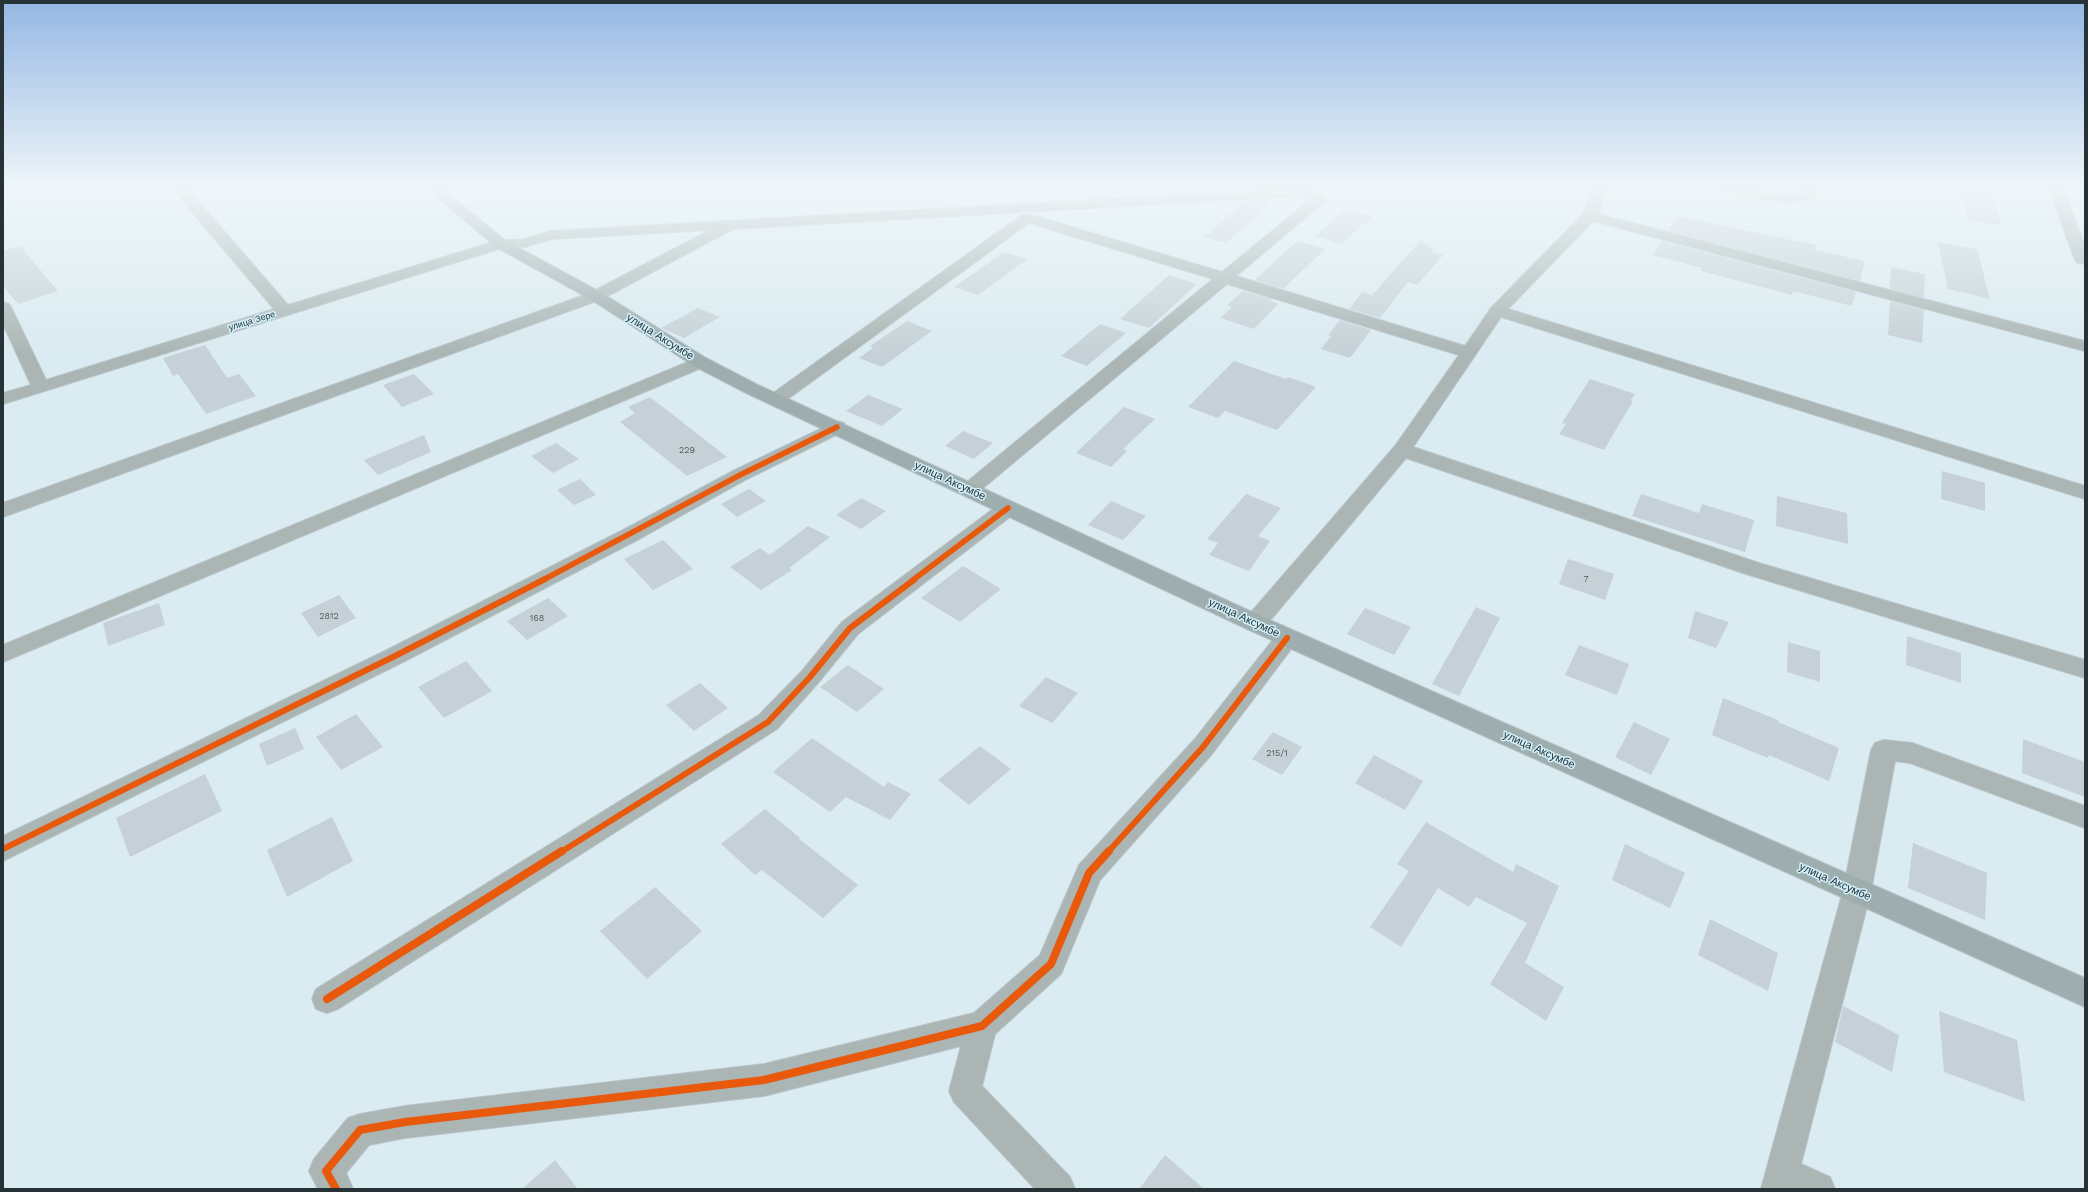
<!DOCTYPE html>
<html>
<head>
<meta charset="utf-8">
<style>
  body { margin:0 }
  #map { position:relative; width:2088px; height:1192px; overflow:hidden; background:#daebf1; font-family:"Work Sans",sans-serif }
  canvas { display:block }
  .frame { position:absolute; inset:0; border:4px solid #263236; pointer-events:none }
</style>
</head>
<body>
<div id="map">
<canvas width="2088" height="1192"></canvas>
<div class="frame"></div>
</div>
<script>
const context = document.querySelector('canvas').getContext('2d');
context.lineJoin = 'round';
function fill(path, color) {
  context.fillStyle = color;
  context.fill(path, 'evenodd');
}
function toPath(rows) {
  const path = new Path2D();
  for (const r of rows) {
    path.moveTo(r[0], r[1]);
    for (let i = 2; i < r.length; i += 2) path.lineTo(r[i], r[i + 1]);
  }
  return path;
}
function trace(path, color, width, dash) {
  context.strokeStyle = color;
  context.lineWidth = width;
  context.lineCap = dash ? 'butt' : 'round';
  context.setLineDash(dash || []);
  context.stroke(path);
}
function label(font, color, halo, rows, align = 'center') {
  context.font = font + ' "Work Sans",sans-serif';
  context.lineWidth = 3;
  context.setLineDash([]);
  context.textBaseline = 'middle';
  context.strokeStyle = halo;
  context.fillStyle = color;
  for (const [text, x, y, turn = 0] of rows) {
    context.save();
    context.translate(x, y);
    context.rotate((+turn || 0) * Math.PI / 180);
    context.textAlign = isNaN(turn) ? turn : align;
    if (halo) context.strokeText(text, 0, 0);
    context.fillText(text, 0, 0);
    context.restore();
  }
}
const building = toPath([
  [1961,187,1992,191,2001,226,1968,220],
  [1268,199,1271,203,1226,243,1204,237,1246,201],
  [1345,210,1373,216,1341,244,1315,236],
  [1677,216,1816,245,1815,250,1865,261,1860,281,1668,231],
  [1421,240,1433,250,1431,252,1443,255,1417,285,1408,282,1380,318,1349,309,1362,292,1372,295],
  [1297,241,1325,249,1283,289,1255,280],
  [1662,241,1856,292,1852,306,1793,291,1792,295,1758,286,1701,271,1702,268,1653,255],
  [1938,242,1977,249,1990,299,1948,289],
  [20,246,58,291,18,304,3,286,3,251],
  [1004,252,1028,259,978,295,954,287],
  [1891,267,1925,274,1924,298,1890,289],
  [1169,275,1197,284,1149,328,1120,319],
  [1243,291,1272,299,1270,301,1278,304,1254,329,1220,318,1232,307,1227,305],
  [1890,301,1924,310,1922,343,1888,335],
  [698,308,720,317,684,338,661,328],
  [1340,320,1371,330,1350,358,1321,349,1331,336,1328,335],
  [907,321,932,331,882,367,859,358,873,348,870,346],
  [1100,324,1126,333,1087,366,1061,356],
  [205,345,227,378,239,374,256,396,206,414,178,374,173,376,163,358],
  [1234,361,1286,379,1288,377,1316,387,1277,430,1225,411,1218,418,1188,407],
  [414,374,434,394,402,407,383,385],
  [1590,379,1635,394,1631,400,1633,401,1604,450,1559,434,1566,424,1562,423],
  [868,395,903,409,882,426,846,411],
  [650,397,727,457,687,476,620,422,635,413,628,407],
  [1124,407,1155,419,1123,449,1127,451,1111,467,1076,453],
  [963,431,993,443,974,459,945,446],
  [424,435,431,452,378,475,364,460],
  [556,443,579,459,553,473,531,456],
  [1942,471,1985,483,1985,511,1941,499],
  [580,479,596,495,574,505,557,490],
  [749,489,766,501,737,517,721,504],
  [1246,494,1281,508,1258,536,1270,541,1249,571,1209,555,1218,543,1207,539],
  [1641,494,1699,513,1702,504,1754,520,1745,552,1632,516],
  [1777,496,1847,513,1848,544,1776,526],
  [861,498,886,511,861,529,836,515],
  [1111,501,1146,516,1123,540,1088,525],
  [808,526,830,537,789,568,792,570,761,590,730,567,760,548,770,555],
  [663,540,693,569,653,590,624,559],
  [1568,559,1614,574,1605,600,1559,584],
  [963,566,1001,589,960,622,921,598],
  [339,595,356,618,318,637,301,613],
  [548,598,568,616,527,640,507,621],
  [159,603,165,625,108,646,103,623],
  [1476,607,1500,618,1459,696,1432,684],
  [1365,608,1411,627,1394,655,1347,634],
  [1695,611,1729,622,1716,648,1688,638],
  [1907,636,1961,653,1961,683,1906,665],
  [1788,642,1820,651,1820,682,1787,672],
  [1579,645,1629,664,1617,695,1565,675],
  [466,661,492,691,444,718,418,687],
  [848,665,884,689,857,712,820,687],
  [1046,677,1078,693,1052,723,1019,706],
  [700,683,728,708,694,731,666,705],
  [1723,698,1778,720,1778,722,1839,748,1829,781,1769,755,1768,758,1712,735],
  [356,714,383,747,341,770,316,737],
  [1634,722,1670,739,1651,775,1615,757],
  [295,728,304,749,267,766,259,744],
  [1273,732,1302,747,1282,775,1252,759],
  [812,738,884,787,888,782,911,794,890,820,846,797,830,812,773,772],
  [2023,739,2085,762,2085,797,2022,773],
  [980,746,1011,769,969,805,938,780],
  [1374,755,1423,781,1405,810,1355,783],
  [205,774,222,811,130,857,116,818],
  [765,809,800,838,799,839,858,885,823,918,762,870,755,875,721,844],
  [332,817,353,861,287,897,267,850],
  [1426,822,1513,872,1516,864,1559,886,1525,963,1564,987,1546,1021,1490,984,1527,923,1476,897,1469,907,1438,888,1401,947,1370,927,1409,871,1397,864],
  [1913,843,1987,873,1985,920,1908,888],
  [1625,844,1685,873,1670,908,1612,880],
  [655,887,702,931,647,979,600,931],
  [1710,919,1778,953,1768,991,1698,955],
  [1843,1006,1899,1035,1892,1072,1835,1042],
  [1939,1011,2017,1040,2025,1102,1944,1072],
  [1165,1155,1204,1189,1139,1189],
  [555,1160,578,1189,522,1189]
]);
const minor = toPath([
  [171,187,186,187,288,305,496,241,524,239,551,231,1300,188,1311,189,1323,194,1325,200,1323,203,1236,276,1465,346,1491,308,1583,214,1595,187,1609,187,1598,214,2085,341,2085,351,1593,221,1508,309,2085,486,2085,499,1501,317,1413,447,1759,563,2085,660,2085,678,1743,573,1406,458,1263,629,1255,631,1247,629,1244,623,1247,617,1395,446,1459,355,1227,284,976,494,969,496,962,494,959,490,962,486,1213,279,1029,223,781,404,775,405,769,404,766,400,769,396,1022,215,1032,215,1222,272,1311,199,1300,196,733,229,602,299,3,517,3,503,590,293,710,230,552,239,525,247,502,248,3,404,3,393,31,385,3,324,3,302,9,304,11,307,46,380,274,309,171,187],
  [1720,187,1746,187,1766,192,1789,194,1803,192,1804,187,1818,187,1814,198,1789,202,1766,200,1722,190,1720,187],
  [2048,187,2062,187,2085,246,2085,264,2078,263,2075,260,2048,187],
  [700,357,706,358,709,362,706,366,3,662,3,645,700,357],
  [837,421,844,423,846,427,844,431,747,479,641,538,403,662,3,861,3,836,387,650,627,528,733,471,837,421],
  [1008,502,1015,503,1018,508,1015,513,858,634,818,683,777,729,338,1009,327,1013,316,1009,312,999,316,989,759,715,802,671,842,622,1001,503,1008,502],
  [1287,630,1295,632,1298,638,1295,644,1212,754,1100,880,1061,974,995,1034,982,1086,1070,1177,1075,1189,1035,1189,954,1102,949,1091,961,1046,764,1096,405,1138,369,1145,346,1173,353,1189,318,1189,309,1171,314,1159,348,1118,360,1114,405,1106,764,1064,974,1013,1040,955,1079,865,1194,740,1279,632,1287,630],
  [1884,740,1912,743,2085,806,2085,828,1910,763,1895,761,1871,891,1801,1164,1830,1177,1835,1189,1761,1189,1843,891,1871,750,1875,743,1884,740]
]);
const major = toPath([
  [425,187,441,187,506,241,602,293,706,358,758,385,1263,617,2085,978,2085,1007,1247,629,746,393,694,366,590,299,496,247,425,187]
]);
const cyclewayFar2 = toPath([
  [543,580,740,475,837,427],
  [913,580,1008,508]
]);
const cyclewayFar1 = toPath([
  [3,849,395,656,545,579],
  [561,852,768,722,810,677,850,628,915,579],
  [1108,852,1203,747,1287,638]
]);
const cycleway = toPath([
  [327,999,562,851],
  [336,1189,326,1171,360,1130,405,1122,764,1080,982,1026,1051,964,1089,873,1109,851]
]);
const farStreetnames = [
  ["улица Зере",252,321,-17]
];
const numberNames = [
  ["229",687,450],
  ["7",1586,579],
  ["2812",329,616],
  ["168",537,618],
  ["215/1",1277,753]
];
const streetNames = [
  ["улица Аксумбе",660,337,32],
  ["улица Аксумбе",950,481,25],
  ["улица Аксумбе",1244,618,25],
  ["улица Аксумбе",1539,750,24],
  ["улица Аксумбе",1835,882,24]
];
fill(building, '#c6d1d7');
trace(minor, '#b8c5ca', 2);
trace(major, '#b8c5ca', 2);
fill(minor, '#aab5b4');
fill(major, '#9eadad');
trace(cyclewayFar2, '#e8590c', 5.5);
trace(cyclewayFar1, '#e8590c', 6);
trace(cycleway, '#e8590c', 8);
const sky = context.createLinearGradient(0, 0, 0, 354);
sky.addColorStop(0, '#95b7e4');
sky.addColorStop(0.53, '#eef6f9');
sky.addColorStop(1, '#eef6f900');
context.fillStyle = sky;
context.fillRect(0, 0, 2088, 354);
label('9px', '#263236', '#d1f0fa', farStreetnames);
label('9px', '#525d62', null, numberNames);
label('11px', '#263236', '#d1f0fa', streetNames);
</script>
</body>
</html>
